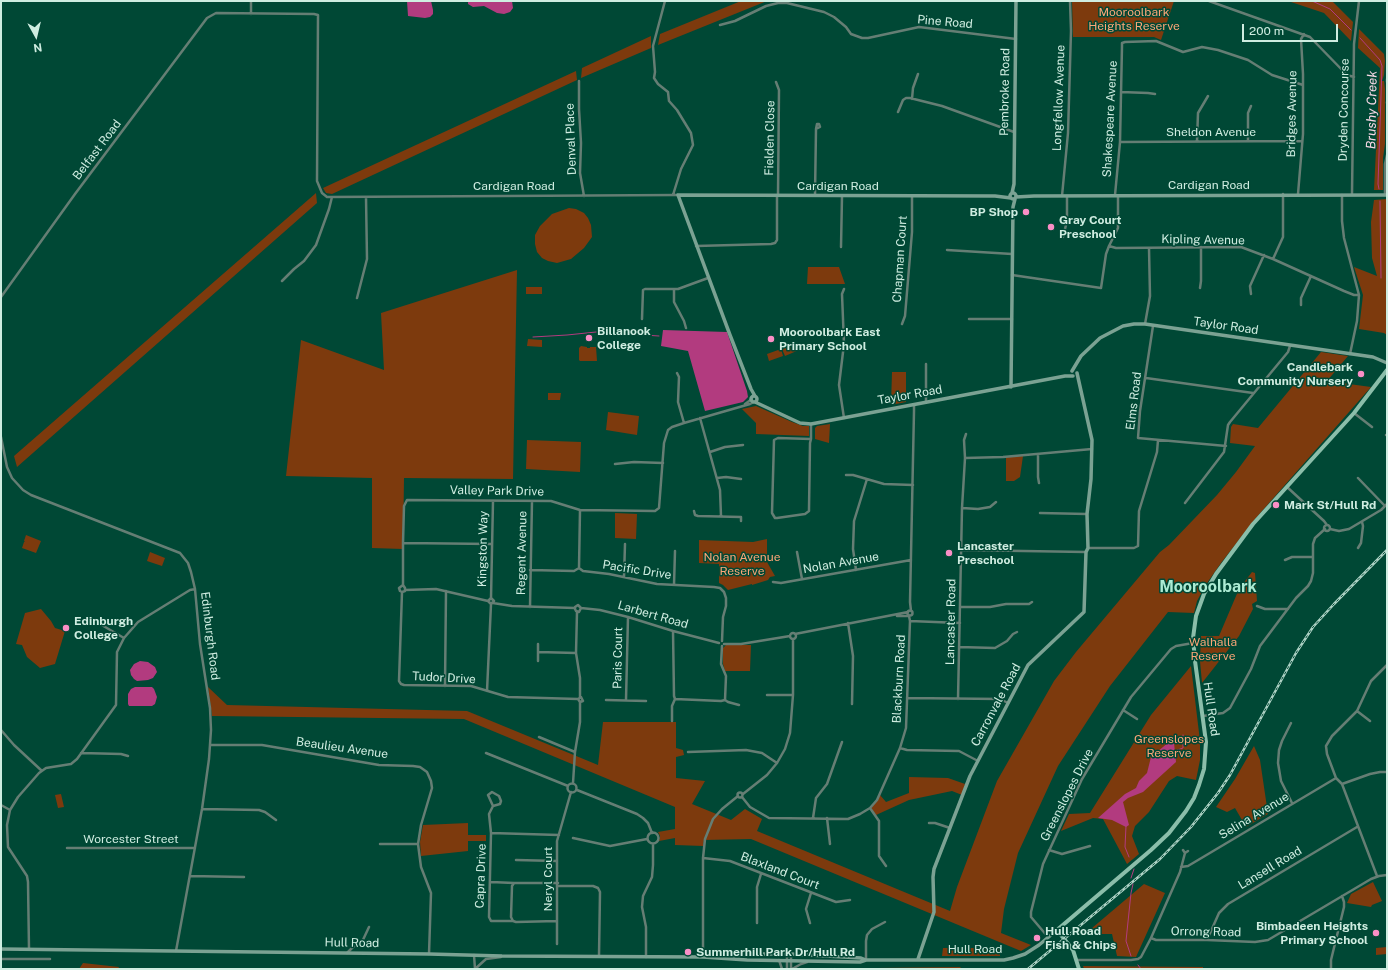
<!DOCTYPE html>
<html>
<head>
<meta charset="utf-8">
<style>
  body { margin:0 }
  #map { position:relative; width:1388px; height:970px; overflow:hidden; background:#004835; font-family:"Public Sans",sans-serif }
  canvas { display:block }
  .frame { position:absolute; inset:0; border:2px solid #cfede1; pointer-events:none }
  .north { position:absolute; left:16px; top:16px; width:40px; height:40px; -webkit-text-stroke:3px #004835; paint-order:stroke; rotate:172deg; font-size:11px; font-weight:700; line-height:16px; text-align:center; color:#cfede1 }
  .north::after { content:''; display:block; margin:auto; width:14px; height:18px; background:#cfede1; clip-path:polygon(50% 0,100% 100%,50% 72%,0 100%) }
  .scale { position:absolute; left:1242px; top:24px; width:96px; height:18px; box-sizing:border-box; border:2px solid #cfede1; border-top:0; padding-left:5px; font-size:12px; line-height:14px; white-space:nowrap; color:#cfede1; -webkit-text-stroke:3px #004835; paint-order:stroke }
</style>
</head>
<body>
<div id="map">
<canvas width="1388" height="970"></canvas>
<div class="frame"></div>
<div class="north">N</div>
<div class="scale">200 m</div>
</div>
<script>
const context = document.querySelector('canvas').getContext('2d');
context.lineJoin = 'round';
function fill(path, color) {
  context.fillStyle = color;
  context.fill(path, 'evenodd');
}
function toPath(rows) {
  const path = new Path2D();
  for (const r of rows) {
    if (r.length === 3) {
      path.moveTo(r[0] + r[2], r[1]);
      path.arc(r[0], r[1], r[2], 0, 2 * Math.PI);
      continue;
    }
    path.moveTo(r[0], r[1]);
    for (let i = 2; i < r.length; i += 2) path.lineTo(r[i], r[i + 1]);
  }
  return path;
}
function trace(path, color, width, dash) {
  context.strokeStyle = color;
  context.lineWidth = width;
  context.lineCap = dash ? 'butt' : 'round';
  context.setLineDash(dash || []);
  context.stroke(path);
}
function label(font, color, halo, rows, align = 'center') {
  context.font = font + ' "Public Sans",sans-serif';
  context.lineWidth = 3;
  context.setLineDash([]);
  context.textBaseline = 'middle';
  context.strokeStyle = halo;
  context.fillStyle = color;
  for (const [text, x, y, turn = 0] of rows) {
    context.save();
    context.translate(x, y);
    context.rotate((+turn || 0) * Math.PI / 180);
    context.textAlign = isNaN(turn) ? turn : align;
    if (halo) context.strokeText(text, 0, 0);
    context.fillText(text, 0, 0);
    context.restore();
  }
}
const green = toPath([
  [741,1,767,1,658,45,660,34],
  [1072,1,1174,1,1161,40,1154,37,1073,37],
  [1288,1,1332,1,1353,22,1351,41,1324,13],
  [1359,29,1384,54,1385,61,1384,75,1382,81,1384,81,1385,89,1385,144,1383,158,1383,190,1374,190,1380,68,1358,48],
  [651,36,651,48,581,78,582,68],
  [576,71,577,80,332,194,326,193,323,188],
  [316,193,317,203,17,467,14,456],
  [1387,199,1387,335,1384,333,1359,329,1363,295,1354,267,1377,276,1372,258,1371,222,1374,200],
  [569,208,576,209,584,213,588,218,591,225,592,237,584,248,571,259,557,263,548,261,542,258,537,252,535,244,535,235,540,226,552,214],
  [808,267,839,267,845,284,807,284],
  [517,270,513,479,404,478,403,549,372,548,372,478,286,476,301,340,384,370,381,313],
  [526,287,542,287,542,294,526,294],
  [528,339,542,340,542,347,527,346],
  [796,343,799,350,785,356,782,349],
  [581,346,587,347,587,348,590,348,590,347,596,347,597,361,580,361,579,360,579,348],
  [781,349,783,356,769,361,767,354],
  [1321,352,1348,356,1327,381,1371,387,1255,519,1221,563,1205,586,1197,601,1194,613,1168,612,1110,686,1058,766,1018,853,1004,909,1001,933,1031,945,1021,951,751,839,704,840,703,846,675,845,675,838,659,841,660,836,658,832,675,829,675,807,464,719,212,716,208,687,227,705,467,711,598,765,603,722,676,722,676,748,683,750,684,755,676,757,676,778,705,781,692,804,731,820,745,809,762,819,757,831,950,911,957,887,997,781,1054,681,1076,652,1160,552,1169,545,1217,495,1236,472,1255,446,1230,443,1231,427,1233,424,1258,428],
  [892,372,906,372,906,402,891,405],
  [548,393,561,393,560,400,548,400],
  [756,406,792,422,803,426,809,426,809,436,756,434,756,423,742,409],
  [608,412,639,416,637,435,606,430],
  [830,424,829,443,815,439,815,428,817,426],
  [527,440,581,442,580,472,526,469],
  [1023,456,1020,477,1014,481,1006,481,1006,457],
  [615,513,637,514,636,539,615,538],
  [26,535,41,541,36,553,22,548,24,542,25,542,24,541],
  [767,539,767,562,775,576,770,577,768,580,752,585,752,584,728,590,723,585,719,583,719,564,699,563,699,540,753,542],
  [150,552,165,558,162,566,147,561],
  [1252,572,1255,573,1257,601,1252,604,1253,609,1239,636,1202,683,1200,661,1201,636,1219,636,1239,589],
  [41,609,51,621,55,628,65,631,55,664,40,668,27,657,22,645,16,644,25,613],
  [726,645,751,645,750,671,725,671,723,664,723,648],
  [1191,666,1200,741,1200,760,1196,780,1177,776,1169,781,1149,812,1135,826,1132,836,1139,854,1127,864,1103,819,1093,818,1061,831,1069,814,1090,813,1151,715],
  [1254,746,1260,760,1268,814,1246,827,1235,808,1227,812,1216,807,1235,779],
  [909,777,948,778,965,784,962,795,952,791,909,800,876,815,871,808,880,795,886,802,909,793],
  [61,794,64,807,58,808,55,795],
  [468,823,468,835,486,835,486,841,468,841,468,851,421,856,420,842,423,825],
  [1373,882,1382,901,1372,905,1371,907,1347,903,1351,894],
  [1144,884,1165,893,1136,957,1117,956,1112,934,1085,934],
  [1387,947,1387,954,1376,955,1376,948],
  [943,948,1000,948,1000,956,942,956],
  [83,963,119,967,118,969,79,969],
  [1083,966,1203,967,1203,969,1084,969],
  [960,967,962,969,877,969,877,968]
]);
const water = toPath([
  [407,1,431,1,433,10,433,14,430,17,425,18,408,16],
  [468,1,512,1,513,8,510,12,504,14,497,13,484,6,473,7,468,4],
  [663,330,727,332,747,391,748,397,743,402,705,411,688,351,661,346],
  [140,661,148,662,155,667,157,672,153,678,148,680,137,681,134,679,131,675,130,670,134,664],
  [135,687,152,687,154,689,157,697,155,704,152,706,129,706,128,704,128,694,131,689],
  [1169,742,1174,743,1176,762,1143,792,1128,798,1123,802,1129,825,1126,827,1112,820,1098,818,1125,794,1136,788,1139,781,1147,773,1151,757]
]);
const stream = toPath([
  [1312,1,1330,9,1351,30],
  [1360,38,1380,60,1382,66,1378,184,1379,189],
  [1380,201,1381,278],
  [533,337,567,335,596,332,659,336],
  [1175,751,1183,748,1183,735],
  [1126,826,1125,847,1129,857],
  [1131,878,1134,869],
  [1131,956,1126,941,1131,893,1133,884],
  [1138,965,1141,969]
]);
const street = toPath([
  [665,1,653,46,655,72,654,78,658,84,668,92,669,101,677,110,691,133,693,145,681,169,673,195],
  [1209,1,1310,37,1347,75,1354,77],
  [251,14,251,1],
  [720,25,735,21,766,6,778,3,787,3,824,12,834,17,846,27,851,34,862,38,868,38,919,27,1016,39],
  [1387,79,1387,82],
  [579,81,579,109,581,143,580,173,584,196],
  [776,82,779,90,778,195],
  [1121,92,1148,93,1155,94],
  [912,99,913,88,918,74],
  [1387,102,1387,103],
  [898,112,903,100,906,98,910,98,942,106,1014,132],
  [1197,141,1198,113,1208,96],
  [1248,141,1248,113,1251,106],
  [1120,142,1302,141],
  [1298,194,1303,134,1303,74,1301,39,1304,34],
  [1352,194,1354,44,1359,1],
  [815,195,816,129,817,124,819,124,820,127,816,129],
  [1115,195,1120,142,1122,46,1122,43,1125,42,1156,41,1183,52,1202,47,1218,50,1248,60,1272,75,1303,85],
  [1342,195,1342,221,1344,238,1359,295,1357,321,1350,354],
  [1385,195,1385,164,1387,155],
  [1062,196,1068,133,1071,31,1070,1],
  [1063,237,1067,221,1067,196],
  [696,246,771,244,775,243,777,240,777,195],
  [1109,246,1118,228,1118,196],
  [841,247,842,196],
  [947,250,1012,254],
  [1273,259,1283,237,1283,194],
  [1012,275,1101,288,1106,254,1109,246,1116,248,1241,247,1273,259,1344,291,1354,295,1359,295],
  [282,281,294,269,304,261,316,245,329,209,332,197],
  [1200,288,1201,281,1201,247],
  [674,289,674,302,684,321,686,328],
  [844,289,842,294,844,344,839,385,844,418],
  [1251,294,1250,286,1264,255],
  [1,297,75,194,207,18,216,13,314,14,318,15,317,181,322,193,327,197,678,195],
  [357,298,367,259,366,197],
  [1301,305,1301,298,1311,276],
  [642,319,643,290,645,289,678,289,708,278],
  [969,319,1012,319],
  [902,324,905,316,912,232,912,196],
  [1145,324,1150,296,1149,248],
  [1153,326,1140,411,1138,438,1226,446],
  [677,373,679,377,678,402,684,423],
  [1146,378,1253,393],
  [926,402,926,364],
  [745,404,752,399],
  [1354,413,1372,427],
  [700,418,720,490,721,516],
  [1386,435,1387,435],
  [1,437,7,467,12,478,23,490,31,495,180,553,188,563,191,572,195,589,200,644,210,708,211,730,209,759,202,809,176,951],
  [811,439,778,438,774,440,772,513,775,518,777,518,805,514,809,511,809,509,810,443,811,439,811,424],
  [710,452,725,447,743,445],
  [1038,454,1038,477,1039,483],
  [965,458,964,440,966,434],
  [615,464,634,462,663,463],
  [846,475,853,475,884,484,913,485],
  [717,478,726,477,741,479],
  [1358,478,1385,506],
  [1287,487,1324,521,1327,525],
  [1185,503,1224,452,1228,425,1230,422,1288,352,1290,346],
  [962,508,978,509,990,507,996,502],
  [580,510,579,568,583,571,609,574,657,584,714,587,720,588,724,592,726,598,726,606,723,617,722,641],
  [694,511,695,515,698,516,741,517,741,521],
  [1040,513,1087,514],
  [1327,528,3],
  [1330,529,1339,531,1349,529,1381,510,1387,504],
  [403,543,492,544],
  [1088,548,1134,548,1138,546,1139,511,1157,452,1158,440],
  [1358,548,1361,543,1363,526,1362,522],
  [961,550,1086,552],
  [797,552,802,579],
  [1285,560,1292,557,1313,557],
  [530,570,574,571,579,568],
  [856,570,853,549,854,521,867,479],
  [624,577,625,544],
  [773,582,781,583,911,560],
  [403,585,399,588,400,591,402,592,405,591,405,588,403,585,403,543,404,506,407,500,551,501,580,510,655,511,659,508,664,443,668,430,672,427,684,423,750,404,754,402],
  [674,585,675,551],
  [405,590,436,589,488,601],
  [402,592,399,681,401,684,404,685,471,686,508,697,578,699],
  [491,598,488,601,491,604,494,601,491,598,493,501],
  [493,603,512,606,575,608],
  [1257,606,1265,609,1288,609],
  [530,607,532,501],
  [960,607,990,607,1006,604,1029,604,1032,602],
  [581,608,579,612,576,611,575,609,575,607,578,605,581,608,600,610,628,617,673,631,719,643],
  [910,613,2.5],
  [911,611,910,602,914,411,914,405],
  [577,612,576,653,580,678,580,697],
  [897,616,908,616],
  [88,617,124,638],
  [910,621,960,623],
  [848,623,853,656,852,704],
  [673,631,674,696,675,699,721,701,725,700,726,676,721,664,722,646],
  [793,636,3],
  [795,634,908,612],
  [724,644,741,644,790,636],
  [959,647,995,648,1007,641,1013,634,1017,632],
  [538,652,576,653],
  [538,661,538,644],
  [445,686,446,591],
  [487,691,491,604],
  [767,695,793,695],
  [907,698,1000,699,1008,703],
  [958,699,962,508,965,458,1003,457,1092,449],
  [606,700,646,701],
  [626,700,628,617],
  [725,700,728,702,739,705],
  [1123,710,1137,719],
  [1357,711,1370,721],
  [1203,716,1223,713,1230,708,1251,669,1260,646,1296,598,1308,586,1311,581,1313,573,1313,544,1315,538,1325,529],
  [672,721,672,706,675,699],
  [1291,723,1282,741,1279,750,1278,763,1281,781,1292,803],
  [1,730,14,745,42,771],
  [539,737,575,752],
  [210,745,262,745,379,765,413,766,420,767,427,772,431,781,432,788,421,825,418,844,421,867,431,893,429,954],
  [900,748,907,750,959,751,978,761],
  [688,752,746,750,762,753,777,763],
  [81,753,121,754,128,756],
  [486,753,568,786],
  [573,783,575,752,580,722,580,702,578,699,581,697,583,701,580,702],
  [572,788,4.5],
  [1342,784,1370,774,1380,772,1387,772],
  [577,790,637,814,643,818,648,823,652,833],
  [740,795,2.5],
  [743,794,767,775,777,763,785,749,790,733,793,695,793,639],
  [742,797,750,807,769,818,848,819,860,814,870,808,877,800,900,748,906,728,910,621,909,616],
  [1,805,10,810],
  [493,806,488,795,492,792,499,796,501,801,500,804,493,806,489,814,491,833,489,917,491,921,513,921],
  [870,808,879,821,879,856,886,866],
  [202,809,259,810,265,812,276,820],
  [813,818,816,798,827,784,842,742],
  [827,818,830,844],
  [929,823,935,823,950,828],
  [653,838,5.5],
  [491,833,559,835],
  [573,838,610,846,647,839],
  [380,844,418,844],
  [67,848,195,848],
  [1049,850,1062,854,1090,846],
  [1183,850,1185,853,1188,851],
  [703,858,730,861,836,902,850,900],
  [516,860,557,861],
  [1181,867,1188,866,1336,778],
  [190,876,244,877],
  [1377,876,1342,784,1336,778,1327,754,1326,746,1332,736,1357,711,1371,681,1387,665],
  [491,882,514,883],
  [558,886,593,886,598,888,600,892,599,956],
  [557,921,516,922,513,921,511,917,512,886,514,883,558,883],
  [757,923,757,887,761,874],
  [810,923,806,909,811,893],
  [1048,937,1031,917,1031,912,1043,864,1082,779,1131,697,1171,649,1176,646,1193,643],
  [1151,938,1156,940,1207,940,1255,942,1268,940,1371,879,1379,876,1387,875],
  [1207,940,1219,913,1228,904,1357,827],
  [557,944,557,841,571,792],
  [29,949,28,882,27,876,8,847,7,825,10,810,18,797,39,773,46,768,71,764,77,759,116,705,117,652,124,638,138,622,190,590,195,589],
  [347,953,353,947,362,942,369,927],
  [787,954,787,969],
  [474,955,475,969],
  [646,957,646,927,642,907,643,896,652,877,653,865,653,844],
  [703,957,703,858,705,839,713,819,722,809,738,796],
  [1,959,50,959],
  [779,960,782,969],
  [866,960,866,941,867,935,872,929,885,922],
  [1077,960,1131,960,1138,959,1141,957,1151,938,1180,872,1185,853],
  [475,969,486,959,501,957],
  [791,969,791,954],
  [792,969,801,964,807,962],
  [1331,969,1331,960,1344,907,1344,902,1342,896]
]);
const secondary = toPath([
  [1013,196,3],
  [1012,193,1014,184,1016,1],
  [1016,197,1034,196,1387,195],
  [1072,371,1081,356,1100,338,1123,326,1134,324,1145,324,1373,357,1387,363],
  [1011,387,1013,207,1015,199],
  [755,396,751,389,730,335,678,195,995,196,1011,198],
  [754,399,3],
  [755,402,800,423,811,424,1065,376,1073,376],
  [1,949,429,954,502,956,703,957,747,960,860,962,866,960],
  [714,956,757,954,791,954,861,958,866,960,1004,960,1013,958,1025,954,1039,945,1057,930],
  [918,959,934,912,933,877,934,869,970,776,1028,665,1084,612,1086,552,1088,548,1087,514,1091,479,1092,440,1077,373]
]);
const primary = toPath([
  [1079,969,1073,950,1057,930,1151,850,1169,833,1186,811,1194,798,1199,785,1204,769,1206,742,1195,661,1193,638,1196,616,1204,594,1216,574,1253,524,1354,413,1387,370]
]);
const rail = toPath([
  [1028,969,1160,859,1191,827,1218,793,1230,775,1296,653,1313,627,1334,604,1387,550]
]);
const markers = [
  [1026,212,4,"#fa8fc6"],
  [1051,227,4,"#fa8fc6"],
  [589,338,4,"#fa8fc6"],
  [771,339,4,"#fa8fc6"],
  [1361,374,4,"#fa8fc6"],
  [1276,505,4,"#fa8fc6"],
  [949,553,4,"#fa8fc6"],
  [66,628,4,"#fa8fc6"],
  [1376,933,4,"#fa8fc6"],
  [1037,938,4,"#fa8fc6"],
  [688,952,4,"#fa8fc6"]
];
const parkNames = [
  ["Mooroolbark",1134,12],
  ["Heights Reserve",1134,26],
  ["Nolan Avenue",742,557],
  ["Reserve",742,571],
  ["Walhalla",1213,642],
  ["Reserve",1213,656],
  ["Greenslopes",1169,739],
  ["Reserve",1169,753]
];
const streetNames = [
  ["Pine Road",945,22,5],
  ["Pembroke Road",1005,92,-89],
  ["Longfellow Avenue",1059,98,-88],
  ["Dryden Concourse",1344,110,-89],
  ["Bridges Avenue",1292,114,-89],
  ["Shakespeare Avenue",1110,119,-87],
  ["Sheldon Avenue",1211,132],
  ["Fielden Close",770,138,-89],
  ["Denval Place",571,139,-92],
  ["Belfast Road",97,150,-53],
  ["Cardigan Road",1209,185],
  ["Cardigan Road",514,186],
  ["Cardigan Road",838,186],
  ["Kipling Avenue",1203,240,1],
  ["Chapman Court",900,259,-86],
  ["Taylor Road",1226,326,8],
  ["Taylor Road",910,395,-10],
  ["Elms Road",1134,401,-83],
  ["Valley Park Drive",497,491,1],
  ["Kingston Way",483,549,-89],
  ["Regent Avenue",522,553,-89],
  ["Nolan Avenue",841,563,-10],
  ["Pacific Drive",637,570,9],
  ["Larbert Road",653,615,16],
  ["Lancaster Road",951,622,-89],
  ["Edinburgh Road",210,636,83],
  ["Paris Court",618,658,-89],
  ["Tudor Drive",444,678,3],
  ["Blackburn Road",899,679,-87],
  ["Carronvale Road",996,705,-62],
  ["Hull Road",1211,709,82],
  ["Beaulieu Avenue",342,748,8],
  ["Greenslopes Drive",1067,795,-63],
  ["Selina Avenue",1254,816,-31],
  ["Worcester Street",131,839],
  ["Lansell Road",1270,868,-31],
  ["Blaxland Court",780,871,21],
  ["Capra Drive",481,876,-88],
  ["Neryl Court",548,879,-90],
  ["Orrong Road",1206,932,1],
  ["Hull Road",352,943,1],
  ["Hull Road",975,949]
];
const poiNames = [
  ["BP Shop",1018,212,"right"],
  ["Gray Court",1059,220],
  ["Preschool",1059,234],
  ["Billanook",597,331],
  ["College",597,345],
  ["Mooroolbark East",779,332],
  ["Primary School",779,346],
  ["Candlebark",1353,367,"right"],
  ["Community Nursery",1353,381,"right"],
  ["Mark St/Hull Rd",1284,505],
  ["Lancaster",957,546],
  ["Preschool",957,560],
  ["Edinburgh",74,621],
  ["College",74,635],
  ["Bimbadeen Heights",1368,926,"right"],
  ["Primary School",1368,940,"right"],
  ["Hull Road",1045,931],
  ["Fish & Chips",1045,945],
  ["Summerhill Park Dr/Hull Rd",696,952]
];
const waterNames = [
  ["Brushy Creek",1372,110,-89]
];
const districtNames = [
  ["Mooroolbark",1208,587]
];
fill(green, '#7d3a0d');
fill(water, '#b23b7f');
trace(stream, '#b23b7f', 1);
trace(street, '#657e74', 2.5);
trace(secondary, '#7ba293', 3.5);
trace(primary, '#8bbeaa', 4);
trace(rail, '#afd3c6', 2.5);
trace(rail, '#004835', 1, [3]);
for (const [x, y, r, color] of markers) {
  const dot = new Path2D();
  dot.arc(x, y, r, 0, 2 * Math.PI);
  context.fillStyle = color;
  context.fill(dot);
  trace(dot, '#004835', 1.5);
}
label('12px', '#fda678', '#004835', parkNames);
label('12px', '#cfede1', '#004835', streetNames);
label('bold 12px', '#cfede1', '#004835', poiNames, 'left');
label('italic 13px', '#f9d9e7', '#004835', waterNames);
label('bold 16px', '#acebd3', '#004835', districtNames);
</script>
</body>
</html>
